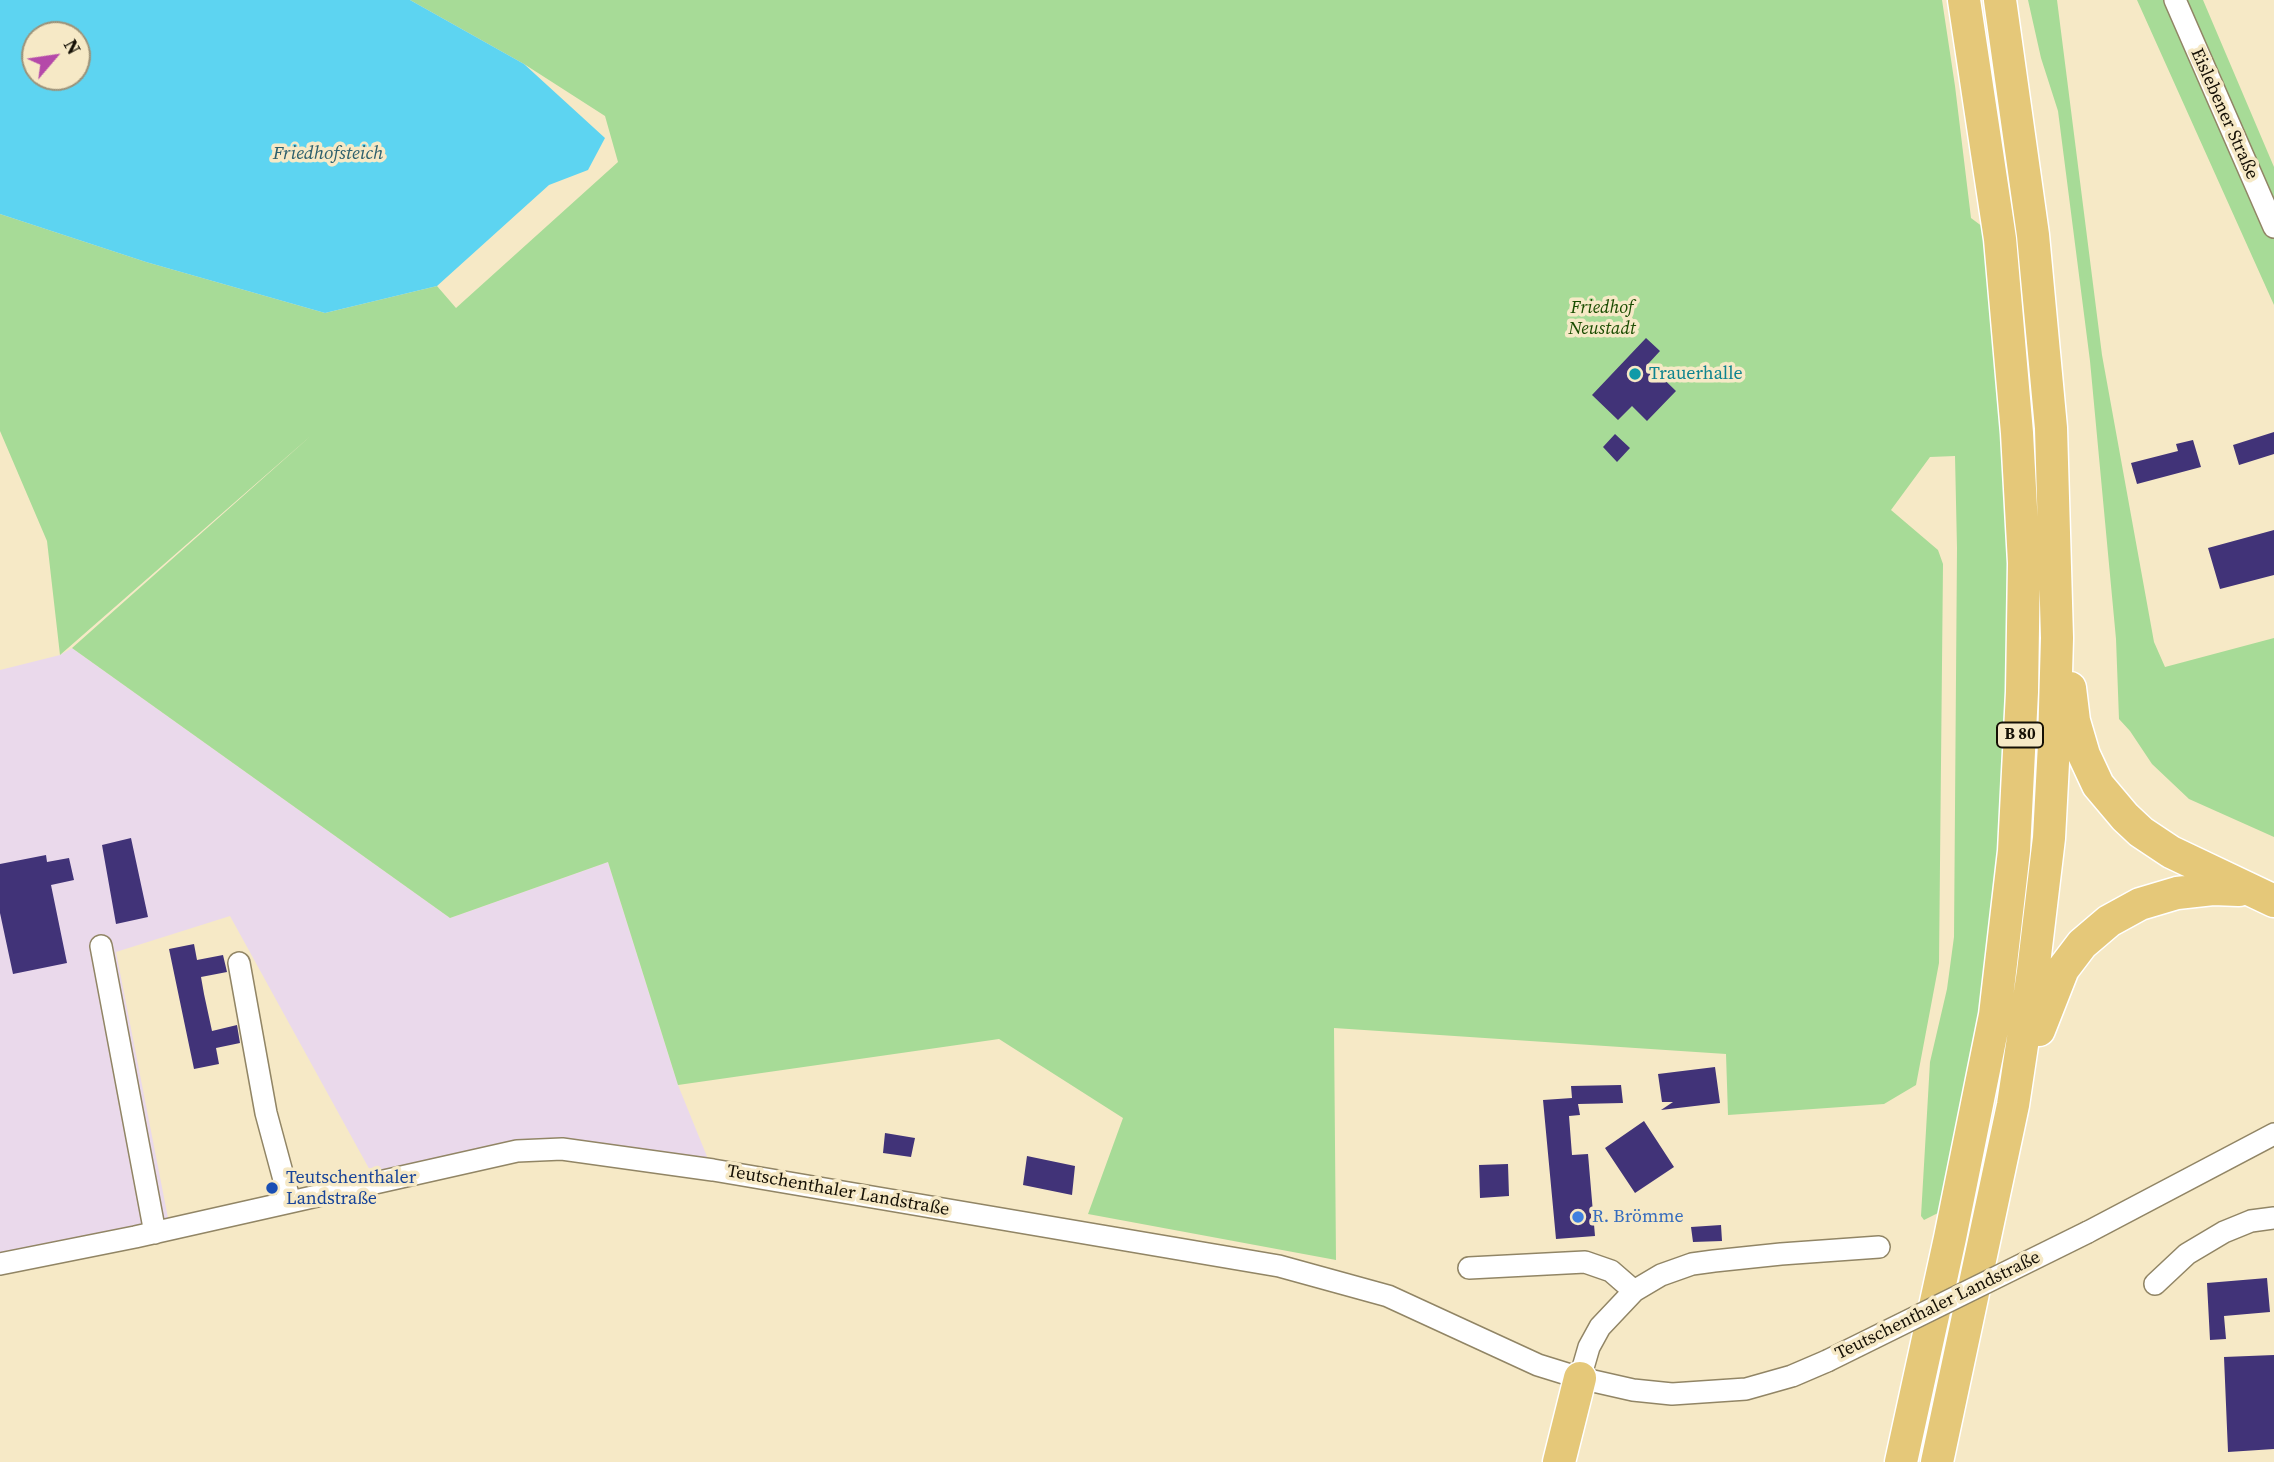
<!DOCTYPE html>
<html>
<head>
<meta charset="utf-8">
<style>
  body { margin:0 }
  #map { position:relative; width:2274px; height:1462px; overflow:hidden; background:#f6e9c6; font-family:"Source Serif 4",serif }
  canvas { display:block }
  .north { position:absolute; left:21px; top:21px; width:70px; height:70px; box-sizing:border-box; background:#f6e9c6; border:2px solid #9c9279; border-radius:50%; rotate:61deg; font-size:19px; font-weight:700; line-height:28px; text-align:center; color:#151005 }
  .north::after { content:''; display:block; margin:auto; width:24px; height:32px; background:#b549a9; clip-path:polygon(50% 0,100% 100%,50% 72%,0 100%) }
</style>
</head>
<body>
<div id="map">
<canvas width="2274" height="1462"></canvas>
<div class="north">N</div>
</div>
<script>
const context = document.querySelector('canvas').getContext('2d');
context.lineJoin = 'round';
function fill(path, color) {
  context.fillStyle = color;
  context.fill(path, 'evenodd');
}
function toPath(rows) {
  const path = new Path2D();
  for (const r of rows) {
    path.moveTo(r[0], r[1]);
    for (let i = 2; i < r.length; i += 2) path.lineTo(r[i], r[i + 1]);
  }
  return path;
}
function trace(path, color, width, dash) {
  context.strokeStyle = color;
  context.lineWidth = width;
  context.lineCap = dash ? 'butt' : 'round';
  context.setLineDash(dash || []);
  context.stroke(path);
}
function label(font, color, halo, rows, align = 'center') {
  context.font = font + ' "Source Serif 4",serif';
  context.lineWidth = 7;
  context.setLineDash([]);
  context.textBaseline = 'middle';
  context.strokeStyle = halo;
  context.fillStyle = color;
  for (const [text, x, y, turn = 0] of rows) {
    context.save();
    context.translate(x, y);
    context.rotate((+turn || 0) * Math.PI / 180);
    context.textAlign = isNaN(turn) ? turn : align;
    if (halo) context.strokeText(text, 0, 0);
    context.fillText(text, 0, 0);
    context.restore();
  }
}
const industrial = toPath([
  [72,648,450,918,608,862,678,1085,708,1159,580,1142,372,1174,230,916,116,952,168,1218,0,1255,0,670,60,655]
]);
const green = toPath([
  [410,0,1942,0,1955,86,1971,218,1987,230,2008,523,2008,603,2003,779,1992,924,1980,1018,1942,1211,1924,1220,1921,1216,1930,1062,1947,989,1954,937,1957,548,1955,456,1930,457,1891,510,1938,550,1943,564,1939,963,1916,1085,1884,1104,1728,1115,1726,1054,1334,1028,1336,1260,1088,1214,1123,1118,999,1039,678,1085,608,862,450,918,72,648,314,433,60,655,47,541,0,431,0,214,146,262,325,313,437,286,456,308,618,162,605,116,524,64],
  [2028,0,2057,0,2102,355,2154,642,2165,667,2274,638,2274,837,2189,799,2152,764,2130,731,2119,719,2116,639,2090,361,2058,111,2041,58],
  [2137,0,2203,0,2274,167,2274,305]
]);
const water = toPath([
  [0,0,410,0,524,64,605,138,588,170,549,185,437,286,325,313,146,262,0,214],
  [77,35,77,77,35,77,35,35]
]);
const building = toPath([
  [1646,338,1660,351,1648,364,1676,391,1647,421,1632,406,1618,420,1592,395],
  [2274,432,2274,454,2239,465,2233,445],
  [1615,434,1630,448,1617,462,1603,447],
  [2193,440,2201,467,2137,484,2131,463,2178,451,2176,444],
  [2274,530,2274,575,2220,589,2208,548],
  [131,838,148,917,116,924,102,845],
  [46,855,47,862,69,858,74,880,51,885,67,963,13,974,0,913,0,864],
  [194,944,197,960,223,955,227,972,201,977,204,994,212,1031,237,1025,240,1043,216,1048,219,1064,194,1069,169,949],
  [1715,1067,1720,1103,1661,1110,1673,1102,1662,1102,1658,1074],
  [1621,1085,1623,1103,1578,1104,1580,1115,1569,1116,1572,1155,1588,1154,1595,1236,1556,1239,1543,1100,1572,1098,1571,1086],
  [1644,1121,1674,1167,1635,1193,1605,1148],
  [885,1133,915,1138,911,1157,883,1153],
  [1027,1156,1075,1166,1072,1195,1023,1185],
  [1508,1164,1509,1196,1480,1198,1479,1165],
  [1721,1225,1722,1241,1693,1242,1691,1227],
  [2267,1278,2270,1312,2224,1316,2226,1339,2210,1340,2207,1283],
  [2274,1355,2274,1449,2228,1452,2224,1357]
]);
const minor = toPath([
  [2175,0,2274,227],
  [101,946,155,1233],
  [239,963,266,1113,290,1202],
  [2088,1232,2274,1134],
  [0,1264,135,1237,517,1151,562,1149,713,1170,1279,1266,1388,1296,1538,1365,1580,1378,1633,1390,1672,1394,1746,1389,1792,1376,1827,1361],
  [1469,1268,1585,1262,1611,1271,1634,1291],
  [2155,1284,2187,1254,2224,1232,2251,1221,2274,1218],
  [1580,1378,1589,1347,1600,1327,1634,1291,1661,1275,1692,1264,1714,1261,1781,1254,1879,1247]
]);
const highway = toPath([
  [2070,688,2074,721,2084,755,2098,785,2125,817,2141,832,2171,852,2274,901],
  [2039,1030,2063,969,2082,944,2109,921,2140,904,2177,893,2213,889,2239,890],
  [1559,1462,1580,1378],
  [1901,1462,1950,1238,1995,1015,2014,851,2022,692,2024,563,2017,433,2000,239,1964,0],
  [1937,1462,2013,1105,2033,972,2049,838,2054,744,2057,638,2051,428,2033,235,2000,0]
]);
const minorBridge = toPath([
  [1827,1361,2088,1232]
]);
const markers = [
  [1635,374,7,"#0f9aa8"],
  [272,1188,7,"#1a4fb4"],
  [1578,1217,7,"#3f7fe0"]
];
const shields = [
  [2020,735,46]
];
const shieldNames = [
  ["B 80",2020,735]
];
const streetNames = [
  ["Eislebener Straße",2224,114,66],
  ["Teutschenthaler Landstraße",838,1191,10],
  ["Teutschenthaler Landstraße",1938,1306,-26]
];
const parkNames = [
  ["Friedhof",1602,308],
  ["Neustadt",1602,329]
];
const cultureNames = [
  ["Trauerhalle",1649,374]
];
const transitNames = [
  ["Teutschenthaler",286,1178],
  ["Landstraße",286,1199]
];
const shopNames = [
  ["R. Brömme",1592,1217]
];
const waterNames = [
  ["Friedhofsteich",328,154]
];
fill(industrial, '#ead9eb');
fill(green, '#a7db97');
fill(water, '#5dd4f1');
fill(building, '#413378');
trace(minor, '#918565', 24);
trace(highway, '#fff', 35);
trace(minor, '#fff', 21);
trace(highway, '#e5c879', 32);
trace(minorBridge, '#918565', 24, []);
trace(minorBridge, '#fff', 21);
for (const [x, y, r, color] of markers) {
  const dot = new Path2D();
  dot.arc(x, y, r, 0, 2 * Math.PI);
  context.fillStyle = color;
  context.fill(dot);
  trace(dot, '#f6e9c6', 2.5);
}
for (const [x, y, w] of shields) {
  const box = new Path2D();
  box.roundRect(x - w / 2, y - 12.5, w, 25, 5);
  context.fillStyle = '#f6e9c6';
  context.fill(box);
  trace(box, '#151005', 2);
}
label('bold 16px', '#151005', null, shieldNames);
label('18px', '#151005', '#f6e9c6', streetNames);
label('italic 18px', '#194c00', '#f6e9c6', parkNames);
label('18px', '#0d838f', '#f6e9c6', cultureNames, 'left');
label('18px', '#164399', '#f6e9c6', transitNames, 'left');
label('18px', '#366cbe', '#f6e9c6', shopNames, 'left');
label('italic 19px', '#2d5f6c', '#f6e9c6', waterNames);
</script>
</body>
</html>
